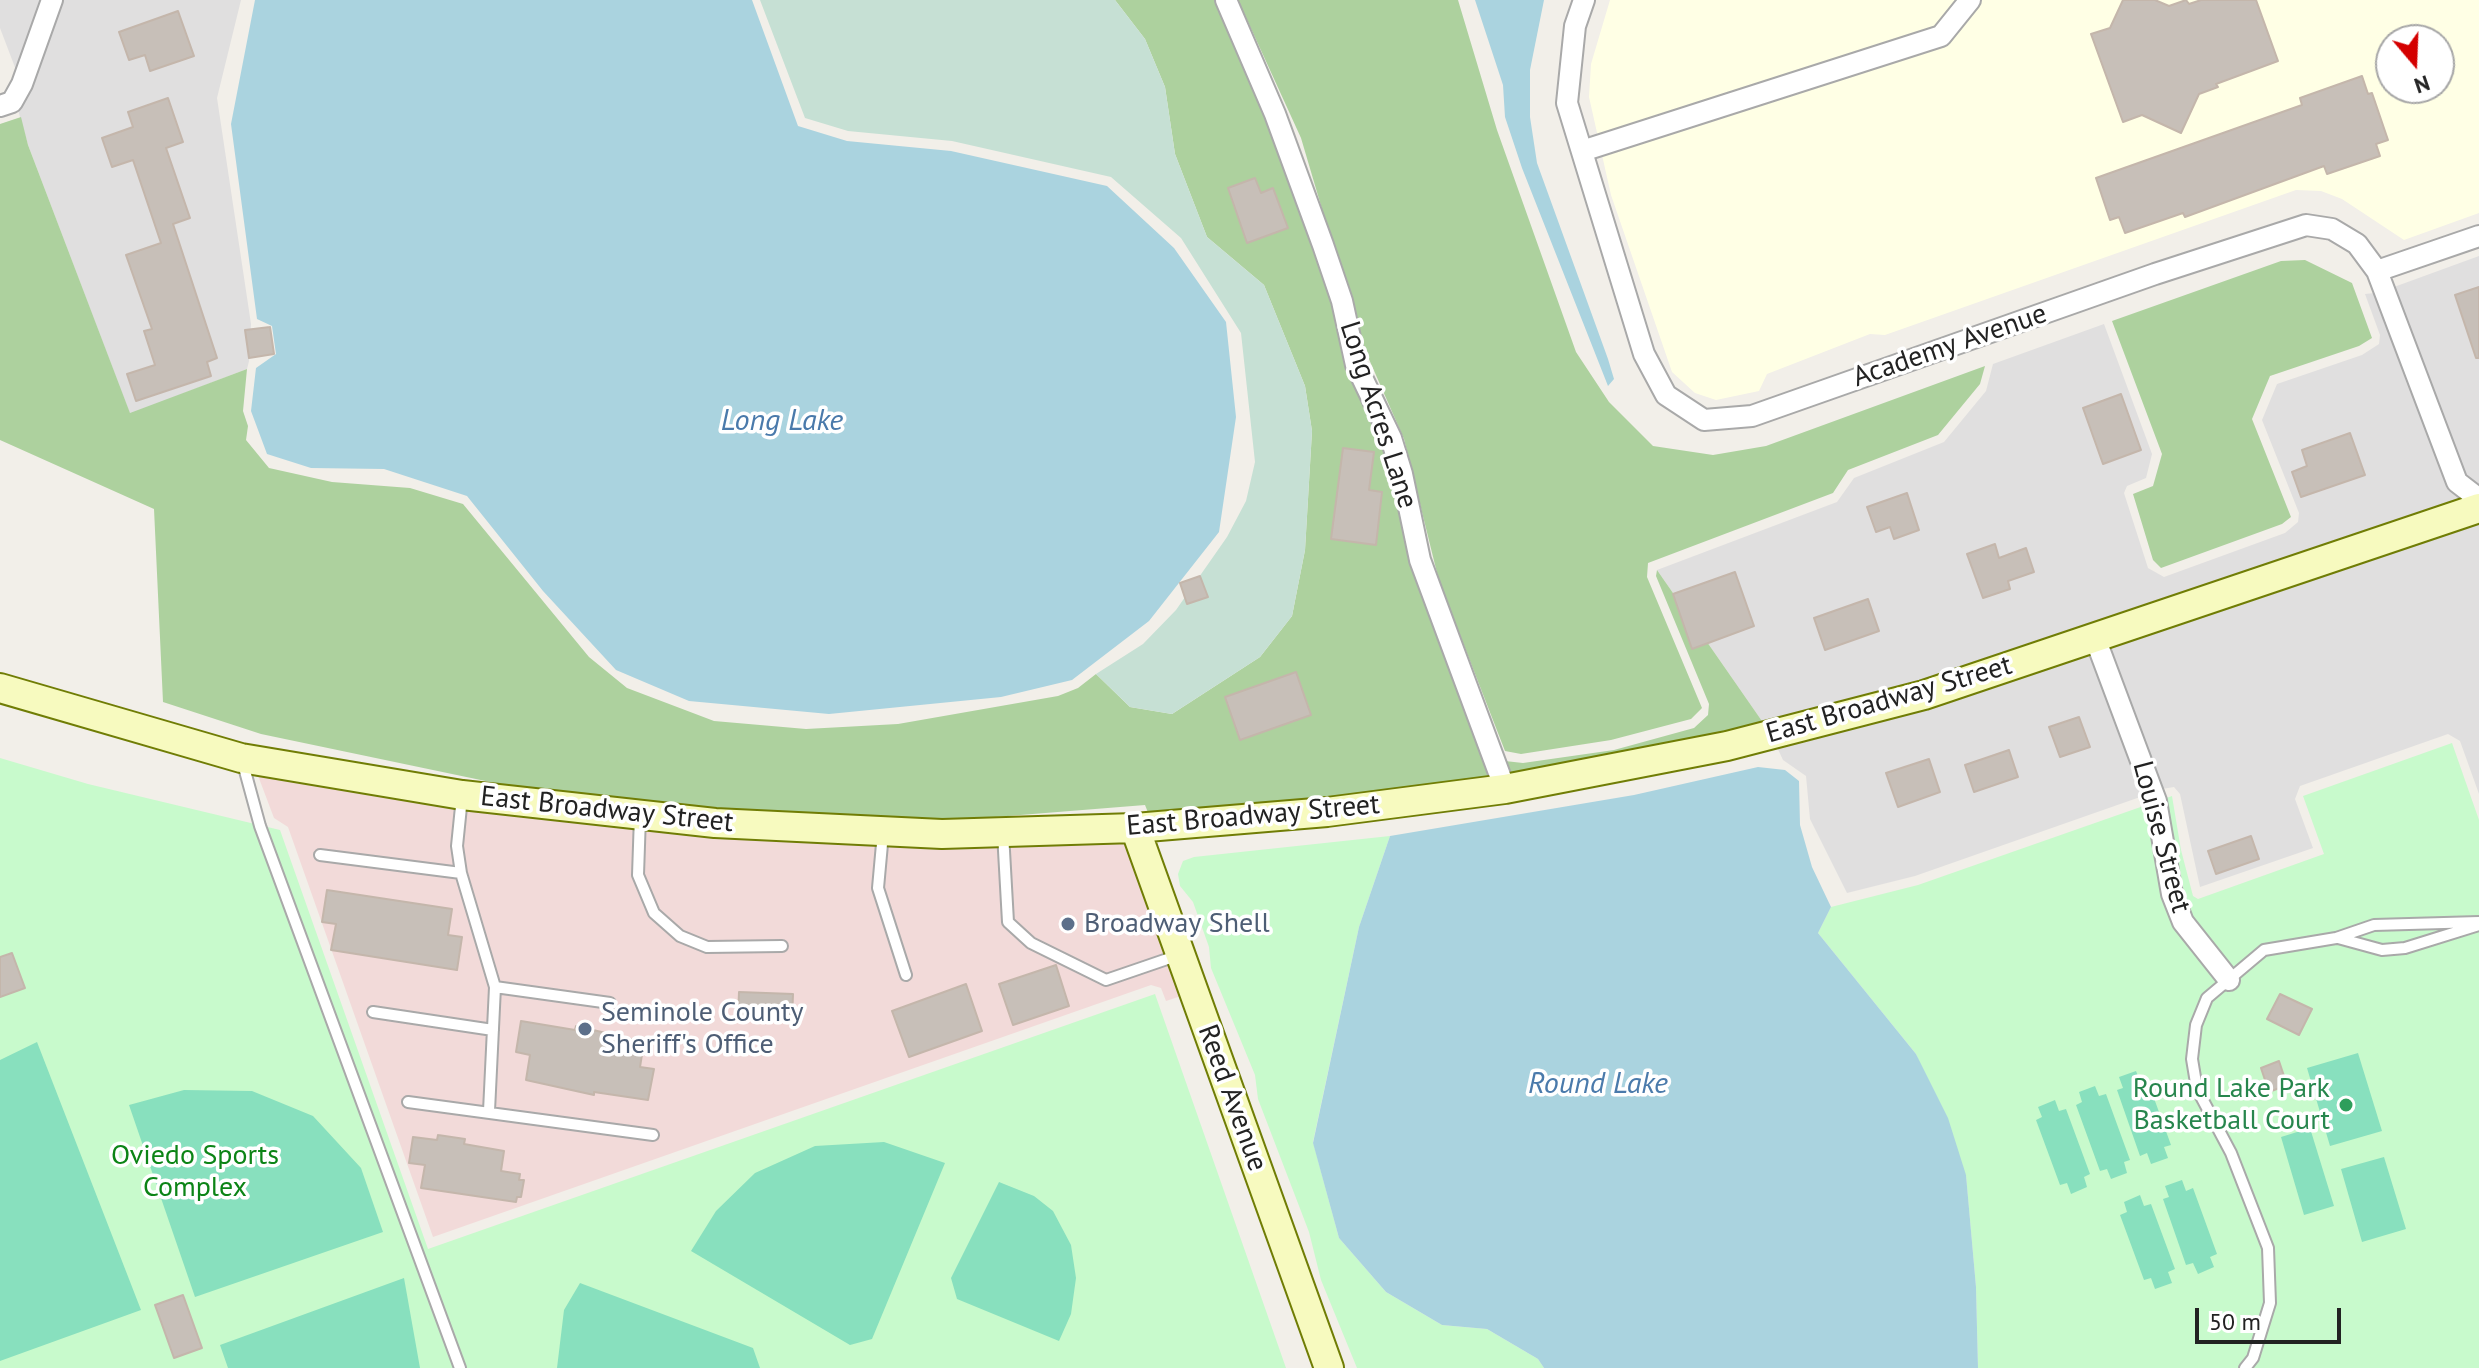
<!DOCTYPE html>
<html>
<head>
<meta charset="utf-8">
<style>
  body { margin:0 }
  #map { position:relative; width:2479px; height:1368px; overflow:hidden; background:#f2efe9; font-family:"PT Sans",sans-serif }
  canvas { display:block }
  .north { position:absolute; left:2375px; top:24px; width:80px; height:80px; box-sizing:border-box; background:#fff; border:2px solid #a7a7a7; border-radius:50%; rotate:161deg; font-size:22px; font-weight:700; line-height:32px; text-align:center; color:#222 }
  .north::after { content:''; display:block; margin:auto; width:28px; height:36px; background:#d40000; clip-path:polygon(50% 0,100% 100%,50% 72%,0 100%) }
  .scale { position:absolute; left:2195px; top:1308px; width:146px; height:36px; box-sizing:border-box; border:4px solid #222; border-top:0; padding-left:10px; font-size:24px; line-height:28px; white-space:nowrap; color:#222; -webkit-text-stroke:6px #fff; paint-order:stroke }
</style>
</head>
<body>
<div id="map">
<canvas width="2479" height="1368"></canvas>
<div class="north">N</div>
<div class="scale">50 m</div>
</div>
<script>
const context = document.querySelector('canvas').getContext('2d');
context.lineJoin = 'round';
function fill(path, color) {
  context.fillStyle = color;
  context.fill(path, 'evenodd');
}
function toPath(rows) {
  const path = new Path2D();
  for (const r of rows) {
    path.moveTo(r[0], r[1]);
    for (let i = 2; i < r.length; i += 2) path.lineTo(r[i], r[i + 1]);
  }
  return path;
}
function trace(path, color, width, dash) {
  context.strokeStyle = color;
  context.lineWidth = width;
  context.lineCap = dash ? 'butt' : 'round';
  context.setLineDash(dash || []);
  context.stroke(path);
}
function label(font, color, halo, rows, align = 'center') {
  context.font = font + ' "PT Sans",sans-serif';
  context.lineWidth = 7;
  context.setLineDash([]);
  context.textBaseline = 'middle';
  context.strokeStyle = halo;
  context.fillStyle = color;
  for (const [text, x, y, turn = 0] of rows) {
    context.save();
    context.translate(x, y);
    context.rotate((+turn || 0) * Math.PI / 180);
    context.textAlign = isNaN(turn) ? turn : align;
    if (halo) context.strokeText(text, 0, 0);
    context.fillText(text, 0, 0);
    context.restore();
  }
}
const residential = toPath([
  [0,0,41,0,16,70,0,28],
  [63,0,241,0,217,98,251,324,249,361,247,369,130,414,28,145,18,110,31,89],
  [2479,256,2479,486,2465,475,2394,287],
  [2375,293,2447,485,2463,500,1920,684,1764,724,1657,570,1837,502,1854,478,1944,442,1986,391,1993,364,2104,324,2152,454,2146,478,2127,486,2124,493,2148,568,2164,577,2285,533,2298,522,2299,513,2262,420,2277,384,2362,355,2379,344,2380,335,2365,294],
  [2479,520,2479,794,2460,741,2448,734,2300,786,2295,799,2313,848,2200,887,2180,794,2174,787,2162,789,2109,646],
  [2090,652,2143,796,1915,876,1847,893,1810,819,1806,776,1783,760,1776,745]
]);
const commercial = toPath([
  [257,773,1129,840,1184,995,1166,1001,1161,988,1151,985,433,1237,288,827,274,818]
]);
const education = toPath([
  [1610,0,2479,0,2479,213,2404,240,2342,199,2321,191,2296,190,1885,335,1870,334,1767,374,1759,391,1716,400,1695,393,1672,372,1611,195,1589,97,1591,64],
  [2391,40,2439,40,2439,88,2391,88]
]);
const forest = toPath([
  [1115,0,1215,0,1266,118,1314,249,1333,303,1346,368,1381,442,1393,476,1410,564,1491,779,1325,801,1149,815,1145,805,933,822,715,811,538,792,261,734,163,702,154,509,0,440,0,124,21,117,28,145,130,413,247,369,243,411,248,426,246,440,269,468,332,482,410,488,463,504,589,657,627,688,714,721,806,729,898,724,1058,696,1078,688,1096,674,1130,707,1172,714,1260,657,1292,616,1305,550,1312,431,1305,386,1264,285,1207,237,1175,154,1165,87,1145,39],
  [1238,0,1458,0,1497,130,1576,352,1609,402,1653,446,1713,455,1766,446,1985,366,1980,384,1938,435,1848,470,1833,493,1648,563,1647,577,1702,708,1691,719,1611,740,1521,754,1505,751,1439,581,1404,439,1361,341,1301,138],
  [2305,260,2352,283,2372,338,2359,346,2270,376,2252,419,2291,517,2282,524,2161,568,2153,560,2133,494,2153,486,2162,454,2112,321,2281,261],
  [1657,570,1764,724,1511,776,1505,761,1523,763,1614,750,1694,728,1708,715,1709,704,1656,576]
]);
const wetland = toPath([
  [760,0,1115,0,1145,39,1165,87,1175,154,1207,237,1264,285,1305,386,1312,431,1305,550,1292,616,1260,657,1172,714,1130,707,1096,674,1143,644,1176,610,1227,537,1246,501,1255,462,1241,333,1181,238,1111,177,952,141,848,131,805,118]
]);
const park = toPath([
  [2452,743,2479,820,2479,1368,1978,1368,1976,1287,1966,1176,1916,1054,1818,933,1831,907,1918,885,2172,796,2181,850,2193,896,2198,899,2324,854,2303,796],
  [0,758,88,784,280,830,428,1249,1155,994,1286,1368,0,1368],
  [1390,836,1359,927,1313,1142,1339,1238,1386,1292,1442,1325,1487,1329,1538,1359,1544,1368,1357,1368,1321,1280,1309,1232,1258,1099,1255,1075,1211,968,1209,947,1193,902,1180,886,1178,874,1183,861,1194,857]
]);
const pitch = toPath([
  [37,1042,141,1310,0,1361,0,1060],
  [2358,1053,2382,1131,2330,1146,2307,1068],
  [2136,1071,2140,1081,2147,1079,2171,1145,2164,1147,2168,1158,2151,1164,2147,1153,2140,1156,2117,1090,2123,1088,2119,1077],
  [2095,1086,2099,1096,2106,1094,2130,1160,2124,1162,2127,1173,2111,1179,2107,1169,2100,1171,2076,1105,2082,1102,2079,1092],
  [184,1090,252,1091,313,1116,361,1168,383,1232,195,1297,129,1105],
  [2055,1100,2059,1111,2066,1109,2090,1174,2084,1177,2087,1187,2071,1194,2067,1183,2060,1185,2036,1120,2042,1117,2038,1107],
  [2310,1128,2334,1206,2304,1215,2281,1137],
  [884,1142,945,1163,872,1339,850,1345,691,1251,716,1211,755,1173,815,1146],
  [2384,1157,2406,1229,2362,1242,2341,1169],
  [2182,1180,2186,1191,2193,1188,2217,1254,2210,1257,2214,1267,2198,1274,2193,1263,2186,1265,2163,1199,2169,1197,2165,1186],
  [999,1182,1034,1196,1053,1211,1071,1245,1076,1278,1071,1314,1059,1341,957,1299,951,1278],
  [2140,1195,2144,1206,2151,1204,2175,1269,2168,1272,2172,1283,2155,1289,2151,1278,2144,1280,2120,1215,2127,1212,2124,1202],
  [404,1278,420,1368,228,1368,220,1345],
  [580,1283,753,1348,760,1368,557,1368,564,1310]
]);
const water = toPath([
  [255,0,752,0,798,126,847,141,951,151,1107,186,1174,248,1226,322,1236,417,1219,532,1149,621,1072,680,1001,697,829,714,689,701,616,670,543,591,467,496,384,469,311,468,267,454,251,411,256,368,276,354,272,326,257,319,231,124],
  [1475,0,1544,0,1530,70,1530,117,1537,163,1608,359,1614,379,1608,386,1522,168,1505,117,1503,85],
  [1758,767,1785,770,1799,781,1800,825,1812,867,1831,907,1818,933,1916,1054,1948,1118,1966,1175,1976,1287,1978,1368,1544,1368,1538,1359,1487,1329,1442,1325,1386,1292,1339,1238,1313,1143,1359,927,1390,836,1634,795]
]);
const building = toPath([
  [2123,0,2155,0,2169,6,2186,0,2189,4,2201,0,2256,0,2278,61,2216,84,2218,87,2199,94,2181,133,2142,115,2123,122,2091,34,2110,28,2123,0],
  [178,11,194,56,150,71,145,55,129,60,119,32,178,11],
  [2362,76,2368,94,2372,93,2388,140,2376,144,2380,156,2327,174,2324,166,2185,217,2183,213,2125,233,2119,217,2110,220,2096,178,2302,105,2300,98,2362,76],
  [168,98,183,142,166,148,190,218,173,224,217,358,207,362,211,376,136,401,127,374,155,365,144,331,152,329,126,255,161,243,133,160,112,167,102,138,133,127,128,112,168,98],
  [1255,178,1261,193,1273,188,1288,228,1247,243,1228,188,1255,178],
  [2479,287,2479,358,2476,358,2455,295,2479,287],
  [270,327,274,354,249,358,245,330,270,327],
  [2121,394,2141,450,2103,464,2083,408,2121,394],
  [2350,433,2365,475,2301,497,2292,472,2307,466,2302,450,2350,433],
  [1343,448,1374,452,1369,490,1382,492,1376,545,1331,539,1343,448],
  [1907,493,1919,530,1894,539,1890,527,1876,532,1867,507,1907,493],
  [1995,544,1999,558,2026,548,2034,572,2008,581,2010,589,1983,598,1967,554,1995,544],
  [1735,572,1754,626,1692,649,1673,594,1735,572],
  [1200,576,1208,597,1187,604,1180,583,1200,576],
  [1868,599,1879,631,1825,650,1814,618,1868,599],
  [1296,672,1311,715,1240,740,1225,697,1296,672],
  [2079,717,2090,747,2060,757,2049,727,2079,717],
  [2009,750,2018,777,1974,792,1965,765,2009,750],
  [1929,759,1940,792,1898,807,1886,773,1929,759],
  [2251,836,2259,859,2216,874,2208,851,2251,836],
  [327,890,452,909,448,935,462,937,457,970,331,950,336,924,322,922,327,890],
  [12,953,25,988,0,997,0,957,12,953],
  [1056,965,1069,1006,1013,1025,999,984,1056,965],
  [966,984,982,1031,909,1057,892,1011,966,984],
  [739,992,793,994,792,1021,738,1019,739,992],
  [2280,994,2312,1009,2299,1035,2267,1019,2280,994],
  [521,1021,575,1030,576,1026,644,1042,640,1067,654,1069,648,1100,594,1092,594,1095,526,1080,530,1055,516,1052,521,1021],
  [2279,1061,2287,1085,2269,1092,2261,1068,2279,1061],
  [438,1135,465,1139,464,1144,504,1151,501,1171,520,1174,519,1180,524,1180,521,1197,517,1197,516,1202,421,1188,425,1165,409,1163,413,1137,437,1140,438,1135],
  [183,1295,202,1348,174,1358,155,1305,183,1295]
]);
const lane = toPath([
  [242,760,260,826,460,1368],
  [462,797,457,846,461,873,495,987,489,1111],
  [640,816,638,875,654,913,680,936,707,947,782,946],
  [883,833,878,888,906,975],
  [1003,833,1008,922,1031,943,1106,980,1179,955],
  [320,855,461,873],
  [2338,938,2382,950,2405,948,2479,925],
  [495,987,610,1003],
  [373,1012,493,1030],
  [408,1102,653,1135],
  [2245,1368,2253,1358,2270,1303,2268,1248,2231,1153,2197,1089,2192,1059,2196,1025,2207,998,2264,950,2336,938,2374,925,2479,922]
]);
const street = toPath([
  [1226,0,1275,114,1323,245,1342,301,1356,365,1391,438,1402,474,1420,560,1505,789],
  [1584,0,1575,26,1567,103,1644,354,1666,395,1704,420,1752,416,2155,274,2306,225,2332,229,2357,244,2377,271,2457,482,2479,499],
  [0,106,12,102,22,84,52,0],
  [1582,151,1941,36,1970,0],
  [2377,271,2479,236],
  [2095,638,2156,801,2172,894,2183,922,2229,980]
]);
const secondary = toPath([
  [0,688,241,758,462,795,715,823,942,834,1135,828,1327,812,1505,789,1727,746,1924,695,2479,508],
  [1135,828,1329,1368]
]);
const markers = [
  [1068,924,8,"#5c6f8a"],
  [585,1029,8,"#5c6f8a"],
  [2346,1105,8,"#2e9e5b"]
];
const streetNames = [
  ["Academy Avenue",1950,346,-19],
  ["Long Acres Lane",1378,415,72],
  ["East Broadway Street",1889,700,-16],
  ["East Broadway Street",607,810,6],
  ["East Broadway Street",1253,816,-5],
  ["Louise Street",2161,837,75],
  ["Reed Avenue",1232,1098,70]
];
const serviceNames = [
  ["Broadway Shell",1084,924],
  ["Seminole County",601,1013],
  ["Sheriff's Office",601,1045]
];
const leisureNames = [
  ["Round Lake Park",2330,1089],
  ["Basketball Court",2330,1121]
];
const parkNames = [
  ["Oviedo Sports",195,1156],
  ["Complex",195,1188]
];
const waterNames = [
  ["Long Lake",782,421],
  ["Round Lake",1598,1084]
];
fill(residential, '#e0dfdf');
fill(commercial, '#f2dad9');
fill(education, '#ffffe5');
fill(forest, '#add19e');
fill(wetland, '#c6e0d4');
fill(park, '#c8facc');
fill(pitch, '#88e0be');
fill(water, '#aad3df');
fill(building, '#c7bfb8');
trace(building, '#c4b6ab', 2);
trace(lane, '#a9a9a9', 14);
trace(street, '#a9a9a9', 24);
trace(secondary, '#707d05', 32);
trace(lane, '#fff', 10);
trace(street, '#fff', 20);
trace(secondary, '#f7fabf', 28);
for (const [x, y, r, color] of markers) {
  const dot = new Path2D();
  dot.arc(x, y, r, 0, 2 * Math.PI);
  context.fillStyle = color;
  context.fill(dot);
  trace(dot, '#fff', 3);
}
label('28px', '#222', '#fff', streetNames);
label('28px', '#4e5e75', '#fff', serviceNames, 'left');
label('28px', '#27864d', '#fff', leisureNames, 'right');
label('28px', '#0c8416', '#fff', parkNames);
label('italic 30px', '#4a7aab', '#fff', waterNames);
</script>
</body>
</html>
